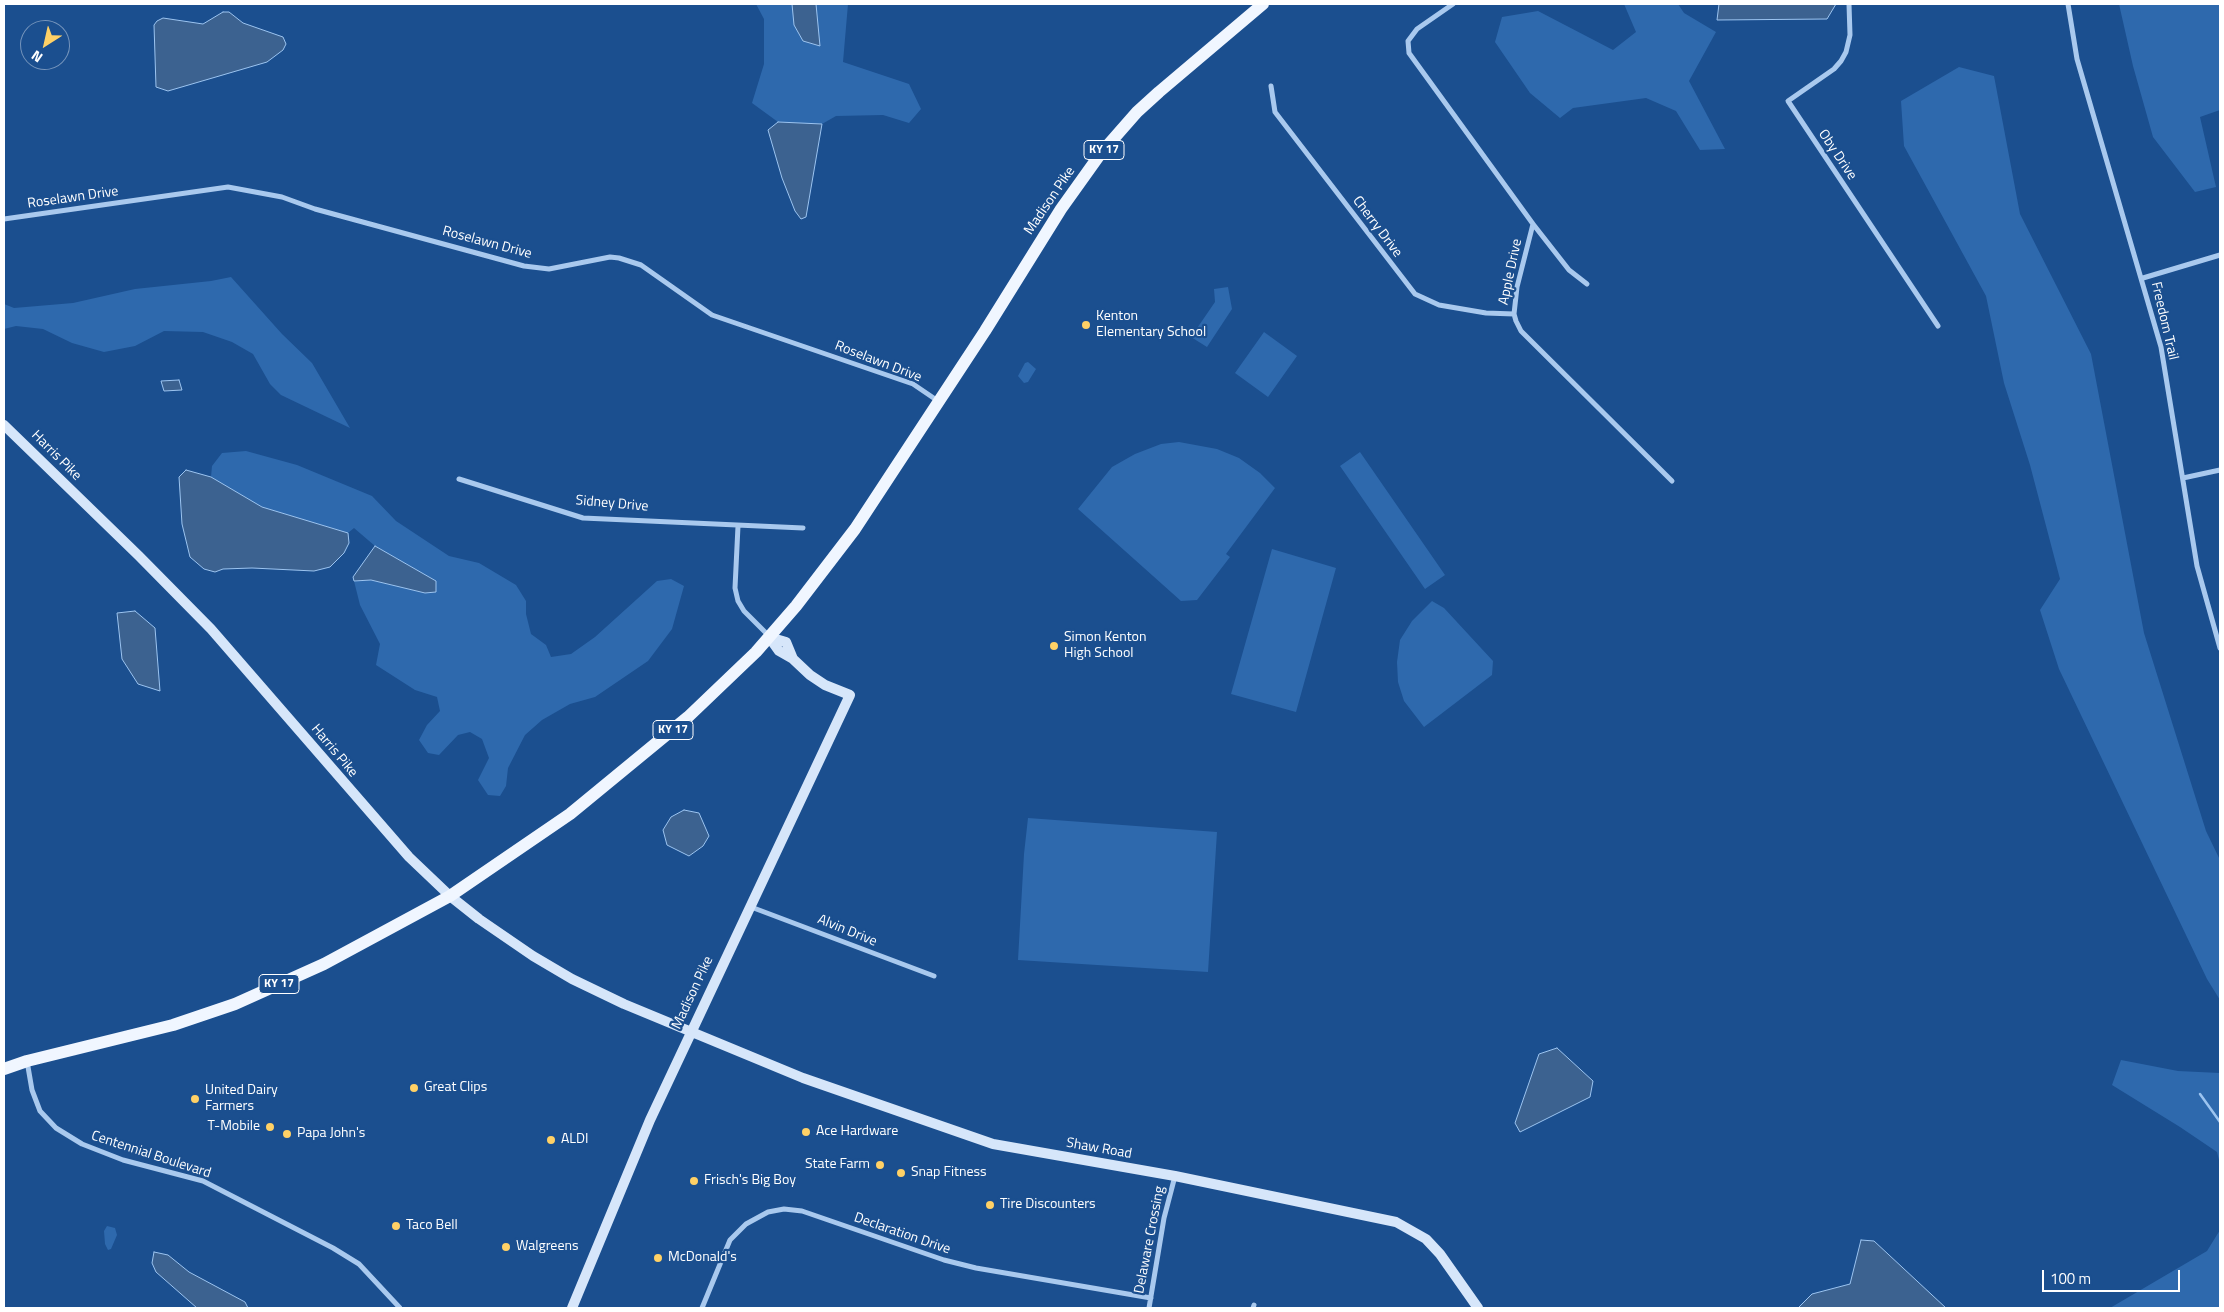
<!DOCTYPE html>
<html>
<head>
<meta charset="utf-8">
<style>
  body { margin:0 }
  #map { position:relative; width:2224px; height:1312px; overflow:hidden; background:#1b4f8f; font-family:"Titillium Web",sans-serif }
  canvas { display:block }
  .frame { position:absolute; inset:0; border:5px solid #fff; pointer-events:none }
  .north { position:absolute; left:20px; top:20px; width:50px; height:50px; box-sizing:border-box; background:#1b4f8f; border:1px solid #7695bc; border-radius:50%; rotate:215deg; font-size:14px; font-weight:700; line-height:20px; text-align:center; color:#fff }
  .north::after { content:''; display:block; margin:auto; width:18px; height:22px; background:#ffd166; clip-path:polygon(50% 0,100% 100%,50% 72%,0 100%) }
  .scale { position:absolute; left:2042px; top:1270px; width:138px; height:22px; box-sizing:border-box; border:2px solid #fff; border-top:0; padding-left:6px; font-size:15px; line-height:18px; white-space:nowrap; color:#fff; -webkit-text-stroke:4px #1b4f8f; paint-order:stroke }
</style>
</head>
<body>
<div id="map">
<canvas width="2224" height="1312"></canvas>
<div class="frame"></div>
<div class="north">N</div>
<div class="scale">100 m</div>
</div>
<script>
const context = document.querySelector('canvas').getContext('2d');
context.lineJoin = 'round';
function fill(path, color) {
  context.fillStyle = color;
  context.fill(path, 'evenodd');
}
function toPath(rows) {
  const path = new Path2D();
  for (const r of rows) {
    path.moveTo(r[0], r[1]);
    for (let i = 2; i < r.length; i += 2) path.lineTo(r[i], r[i + 1]);
  }
  return path;
}
function trace(path, color, width, dash) {
  context.strokeStyle = color;
  context.lineWidth = width;
  context.lineCap = dash ? 'butt' : 'round';
  context.setLineDash(dash || []);
  context.stroke(path);
}
function label(font, color, halo, rows, align = 'center') {
  context.font = font + ' "Titillium Web",sans-serif';
  context.lineWidth = 4.5;
  context.setLineDash([]);
  context.textBaseline = 'middle';
  context.strokeStyle = halo;
  context.fillStyle = color;
  for (const [text, x, y, turn = 0] of rows) {
    context.save();
    context.translate(x, y);
    context.rotate((+turn || 0) * Math.PI / 180);
    context.textAlign = isNaN(turn) ? turn : align;
    if (halo) context.strokeText(text, 0, 0);
    context.fillText(text, 0, 0);
    context.restore();
  }
}
const green = toPath([
  [756,4,848,4,843,62,909,84,921,109,909,123,883,115,836,116,822,124,778,122,752,103,764,64,764,19],
  [1624,4,1678,4,1684,13,1716,32,1689,81,1725,149,1700,150,1676,111,1646,98,1573,108,1560,118,1530,93,1495,42,1502,17,1538,11,1613,50,1636,32],
  [2119,4,2220,4,2220,110,2200,117,2216,187,2195,192,2153,137,2133,66],
  [1959,67,1994,76,2020,214,2091,354,2144,633,2206,831,2220,860,2220,1000,2207,979,2059,669,2040,610,2060,579,2030,465,2004,383,1986,296,1904,146,1901,101],
  [231,277,282,334,312,363,350,428,281,395,270,384,253,354,232,342,203,332,164,331,135,346,104,352,72,343,43,329,16,326,4,329,4,304,14,308,73,303,135,289,211,281],
  [1228,287,1232,309,1207,347,1191,337,1215,302,1214,289],
  [1264,332,1297,356,1268,397,1235,373],
  [1028,362,1036,369,1028,382,1024,383,1018,376,1025,363],
  [1179,442,1217,449,1239,458,1260,473,1275,488,1226,554,1230,557,1197,600,1181,601,1078,509,1112,467,1135,454,1161,444],
  [246,451,297,465,372,496,396,521,449,556,479,563,516,585,526,601,526,614,531,634,546,645,551,657,571,654,595,637,657,581,671,579,684,586,672,629,648,661,595,697,570,704,542,720,525,735,508,768,506,786,500,796,488,795,478,780,489,758,482,739,470,732,458,735,439,755,428,753,419,740,427,725,440,711,437,697,415,690,376,665,380,644,360,605,354,581,371,580,425,593,436,581,375,546,354,528,348,533,262,507,211,477,212,466,222,453],
  [1360,452,1445,575,1425,589,1340,466],
  [1272,549,1336,568,1296,712,1231,694],
  [1432,601,1444,608,1493,661,1492,675,1424,727,1404,701,1398,682,1397,662,1400,640,1412,621],
  [1028,818,1217,832,1208,972,1018,960,1024,854],
  [2121,1060,2178,1071,2220,1073,2220,1164,2217,1152,2180,1127,2112,1085],
  [107,1226,115,1228,117,1235,111,1249,108,1250,105,1244,104,1231],
  [2220,1230,2220,1308,2110,1308,2207,1251]
]);
const water = toPath([
  [792,4,816,4,820,46,803,41,794,25,792,4],
  [1719,4,1836,4,1827,19,1717,20,1719,4],
  [223,12,229,12,243,23,283,37,286,44,283,50,267,62,168,91,156,87,154,25,157,21,163,18,203,24,223,12],
  [778,122,822,124,806,217,801,219,795,211,782,178,768,130,778,122],
  [179,380,182,390,164,391,161,381,179,380],
  [186,470,211,477,262,507,348,533,349,543,344,553,330,567,314,571,252,568,223,569,215,572,204,569,190,557,182,524,179,477,186,470],
  [375,546,436,581,436,592,425,593,371,580,354,581,353,577,375,546],
  [135,611,155,628,160,691,138,684,122,659,117,613,135,611],
  [684,810,699,813,709,836,703,846,689,856,667,845,663,830,671,817,684,810],
  [1557,1048,1593,1081,1590,1097,1520,1132,1515,1123,1539,1054,1557,1048],
  [1861,1240,1874,1241,1946,1308,1798,1308,1812,1294,1850,1284,1861,1240],
  [154,1252,168,1255,189,1272,245,1302,248,1308,197,1308,156,1272,152,1263,154,1252]
]);
const stream = toPath([
  [2200,1094,2220,1122]
]);
const street = toPath([
  [1453,4,1417,29,1408,41,1409,53,1533,224,1517,287,1514,314,1516,321,1521,331,1672,481],
  [1849,4,1850,35,1846,52,1841,61,1834,69,1788,101,1938,326],
  [2068,4,2077,59,2161,347,2197,566,2220,648],
  [1271,86,1275,112,1415,294,1439,305,1486,313,1514,314],
  [4,219,228,187,282,197,315,209,524,266,549,269,610,257,619,258,641,265,712,315,913,384,938,401],
  [1533,224,1569,270,1587,284],
  [2143,278,2220,255],
  [2183,478,2220,470],
  [459,479,583,518,803,528],
  [738,526,735,588,738,601,744,611,769,636],
  [751,907,934,976],
  [27,1061,32,1090,40,1111,56,1128,82,1144,123,1160,203,1181,333,1248,359,1264,400,1308],
  [702,1308,730,1240,746,1224,768,1212,784,1209,802,1211,944,1260,976,1268,1151,1298],
  [1149,1308,1164,1218,1175,1176],
  [1253,1308,1254,1305]
]);
const secondary = toPath([
  [4,425,139,556,211,629,409,857,450,896,479,919,533,956,572,979,624,1004,803,1078,993,1144,1175,1176,1396,1222,1426,1239,1440,1254,1478,1308],
  [769,637,786,642,793,659],
  [572,1308,650,1120,850,695,825,685,810,675,793,659,779,651,769,637]
]);
const primary = toPath([
  [4,1069,27,1061,173,1025,235,1004,324,964,450,896,570,814,688,717,756,652,796,606,855,529,985,331,1061,209,1101,153,1137,112,1159,92,1263,4]
]);
const markers = [
  [1086,325,5,"#ffd166"],
  [1054,646,5,"#ffd166"],
  [414,1088,5,"#ffd166"],
  [195,1099,5,"#ffd166"],
  [270,1127,5,"#ffd166"],
  [806,1132,5,"#ffd166"],
  [287,1134,5,"#ffd166"],
  [551,1140,5,"#ffd166"],
  [880,1165,5,"#ffd166"],
  [901,1173,5,"#ffd166"],
  [694,1181,5,"#ffd166"],
  [990,1205,5,"#ffd166"],
  [396,1226,5,"#ffd166"],
  [506,1247,5,"#ffd166"],
  [658,1258,5,"#ffd166"]
];
const shields = [
  [1104,150,40],
  [673,730,40],
  [279,984,40]
];
const shieldNames = [
  ["KY 17",1104,150],
  ["KY 17",673,730],
  ["KY 17",279,984]
];
const streetNames = [
  ["Oby Drive",1837,155,56],
  ["Roselawn Drive",73,198,-8],
  ["Madison Pike",1050,201,-56],
  ["Cherry Drive",1377,227,53],
  ["Roselawn Drive",487,243,15],
  ["Apple Drive",1511,272,-78],
  ["Freedom Trail",2164,321,77],
  ["Roselawn Drive",878,362,21],
  ["Harris Pike",56,456,45],
  ["Sidney Drive",612,504,5],
  ["Harris Pike",334,751,50],
  ["Alvin Drive",847,931,22],
  ["Madison Pike",693,993,-65],
  ["Shaw Road",1099,1149,10],
  ["Centennial Boulevard",151,1155,18],
  ["Declaration Drive",902,1234,19],
  ["Delaware Crossing",1150,1240,-79]
];
const poiNames = [
  ["Kenton",1096,317],
  ["Elementary School",1096,333],
  ["Simon Kenton",1064,638],
  ["High School",1064,654],
  ["Great Clips",424,1088],
  ["United Dairy",205,1091],
  ["Farmers",205,1107],
  ["T-Mobile",260,1127,"right"],
  ["Ace Hardware",816,1132],
  ["Papa John's",297,1134],
  ["ALDI",561,1140],
  ["State Farm",870,1165,"right"],
  ["Snap Fitness",911,1173],
  ["Frisch's Big Boy",704,1181],
  ["Tire Discounters",1000,1205],
  ["Taco Bell",406,1226],
  ["Walgreens",516,1247],
  ["McDonald's",668,1258]
];
fill(green, '#2e69ad');
fill(water, '#3c6290');
trace(water, '#9cc4f0', 1);
trace(stream, '#9cc4f0', 2.5);
trace(street, '#a9c9ee', 5);
trace(secondary, '#d6e6fa', 10);
trace(primary, '#f0f6ff', 12);
for (const [x, y, r, color] of markers) {
  const dot = new Path2D();
  dot.arc(x, y, r, 0, 2 * Math.PI);
  context.fillStyle = color;
  context.fill(dot);
  trace(dot, '#1b4f8f', 2);
}
for (const [x, y, w] of shields) {
  const box = new Path2D();
  box.roundRect(x - w / 2, y - 9.5, w, 19, 4);
  context.fillStyle = '#1b4f8f';
  context.fill(box);
  trace(box, '#fff', 1);
}
label('bold 12px', '#fff', null, shieldNames);
label('14px', '#fff', '#1b4f8f', streetNames);
label('14px', '#fff', '#1b4f8f', poiNames, 'left');
</script>
</body>
</html>
